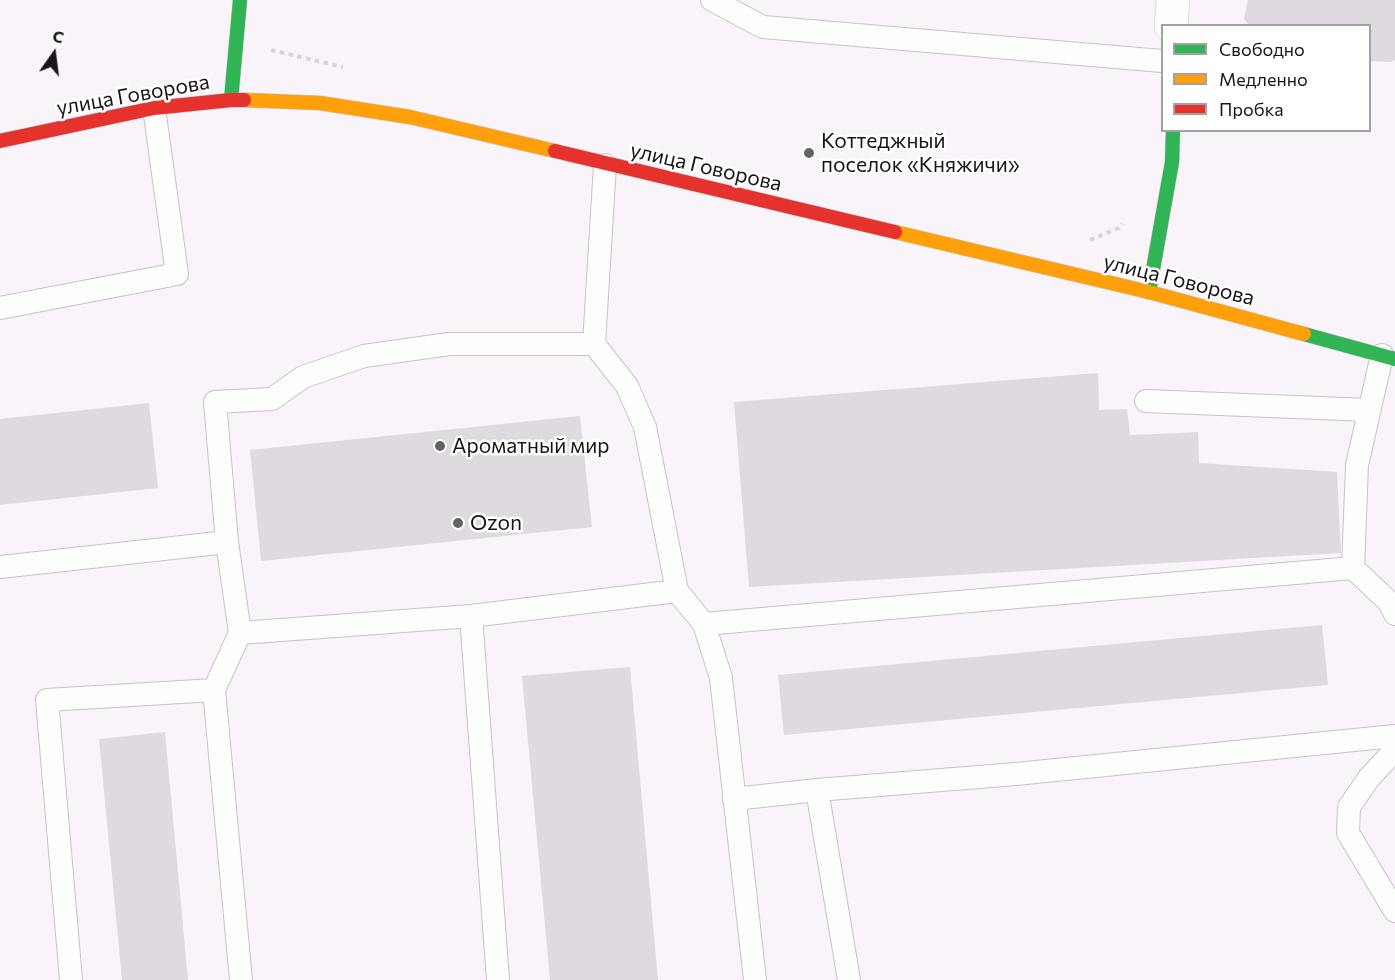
<!DOCTYPE html>
<html>
<head>
<meta charset="utf-8">
<style>
  body { margin:0 }
  #map { position:relative; width:1395px; height:980px; overflow:hidden; background:#f9f3fa; font-family:Commissioner,sans-serif }
  canvas { display:block }
  .legend { position:absolute; left:1161px; top:24px; width:210px; height:108px; box-sizing:border-box; background:#fff; border:2px solid #a3a1a3; margin:0; padding:8px 10px; list-style:none; font-size:18px; color:#19131a }
  .legend li { display:flex; align-items:center; gap:12px; height:30px }
  .legend b { width:30px; border:2px solid #a3a1a3 }
  .north { position:absolute; left:24px; top:24px; width:60px; height:60px; -webkit-text-stroke:4px #fff; paint-order:stroke; rotate:14deg; font-size:16px; font-weight:700; line-height:24px; text-align:center; color:#19131a }
  .north::after { content:''; display:block; margin:auto; width:21px; height:27px; background:#19131a; clip-path:polygon(50% 0,100% 100%,50% 72%,0 100%) }
</style>
</head>
<body>
<div id="map">
<canvas width="1395" height="980"></canvas>
<ul class="legend">
<li><b style="height:8px;background:#30b455"></b>Свободно</li>
<li><b style="height:8px;background:#ff9f0a"></b>Медленно</li>
<li><b style="height:8px;background:#e5322d"></b>Пробка</li>
</ul>
<div class="north">С</div>
</div>
<script>
const context = document.querySelector('canvas').getContext('2d');
context.lineJoin = 'round';
function fill(path, color) {
  context.fillStyle = color;
  context.fill(path, 'evenodd');
}
function toPath(rows) {
  const path = new Path2D();
  for (const r of rows) {
    path.moveTo(r[0], r[1]);
    for (let i = 2; i < r.length; i += 2) path.lineTo(r[i], r[i + 1]);
  }
  return path;
}
function trace(path, color, width, dash) {
  context.strokeStyle = color;
  context.lineWidth = width;
  context.lineCap = dash ? 'butt' : 'round';
  context.setLineDash(dash || []);
  context.stroke(path);
}
function label(font, color, halo, rows, align = 'center') {
  context.font = font + ' Commissioner,sans-serif';
  context.lineWidth = 5;
  context.setLineDash([]);
  context.textBaseline = 'middle';
  context.strokeStyle = halo;
  context.fillStyle = color;
  for (const [text, x, y, turn = 0] of rows) {
    context.save();
    context.translate(x, y);
    context.rotate((+turn || 0) * Math.PI / 180);
    context.textAlign = isNaN(turn) ? turn : align;
    if (halo) context.strokeText(text, 0, 0);
    context.fillText(text, 0, 0);
    context.restore();
  }
}
const building = toPath([
  [1248,0,1395,0,1395,60,1391,62,1370,61,1370,26,1250,26,1244,19],
  [1098,373,1099,410,1127,409,1130,435,1198,432,1199,463,1337,472,1341,553,749,587,734,402],
  [149,403,158,488,0,505,0,419],
  [580,416,592,527,261,561,250,450],
  [1322,625,1328,685,784,735,778,675],
  [630,667,658,980,550,980,522,676],
  [165,732,188,980,122,980,99,739]
]);
const path = toPath([
  [271,50,343,67],
  [1090,240,1119,228,1122,223]
]);
const lane = toPath([
  [712,0,763,27,1162,61],
  [0,308,177,274,154,108],
  [1146,401,1369,410],
  [227,542,215,402,272,399,303,377,364,356,449,344,594,344],
  [0,567,227,542,240,633,471,616,677,591,645,427,627,386,594,344,605,165],
  [1353,568,1389,602,1395,614],
  [677,591,704,624,721,678,755,980],
  [471,616,498,980],
  [704,624,1353,568,1357,465,1382,355],
  [214,690,241,980],
  [1395,750,1369,778,1349,807,1348,833,1395,911],
  [817,790,849,980],
  [734,799,817,790,1016,774,1395,736],
  [71,980,47,700,214,690,240,633]
]);
const street = toPath([
  [1171,26,1173,0]
]);
const fast = toPath([
  [231,100,240,0],
  [1149,292,1172,162,1173,130],
  [1304,334,1395,359]
]);
const slow = toPath([
  [244,100,320,103,410,117,555,151],
  [895,232,1149,292,1304,334]
]);
const jam = toPath([
  [0,141,154,108,231,100,244,100],
  [555,151,895,232]
]);
const markers = [
  [809,153,6,"#676168"],
  [440,446,6,"#676168"],
  [458,523,6,"#676168"]
];
const streetNames = [
  ["улица Говорова",133,95,-10],
  ["улица Говорова",706,167,13],
  ["улица Говорова",1179,280,14]
];
const poiNames = [
  ["Коттеджный",821,141],
  ["поселок «Княжичи»",821,165],
  ["Ароматный мир",452,446],
  ["Ozon",470,523]
];
fill(building, '#dfd9e0');
trace(lane, '#c8c2c8', 24);
trace(street, '#c8c2c8', 34);
trace(fast, '#c8c2c8', 15);
trace(slow, '#c8c2c8', 15);
trace(jam, '#c8c2c8', 15);
trace(path, '#d7d5d8', 4, [4.5, 4.5]);
trace(lane, '#fefdfe', 22);
trace(street, '#fefdfe', 33);
trace(fast, '#30b455', 14);
trace(slow, '#ff9f0a', 14);
trace(jam, '#e5322d', 14);
for (const [x, y, r, color] of markers) {
  const dot = new Path2D();
  dot.arc(x, y, r, 0, 2 * Math.PI);
  context.fillStyle = color;
  context.fill(dot);
  trace(dot, '#fff', 2);
}
label('21px', '#19131a', '#fff', streetNames);
label('21px', '#19131a', '#fff', poiNames, 'left');
</script>
</body>
</html>
